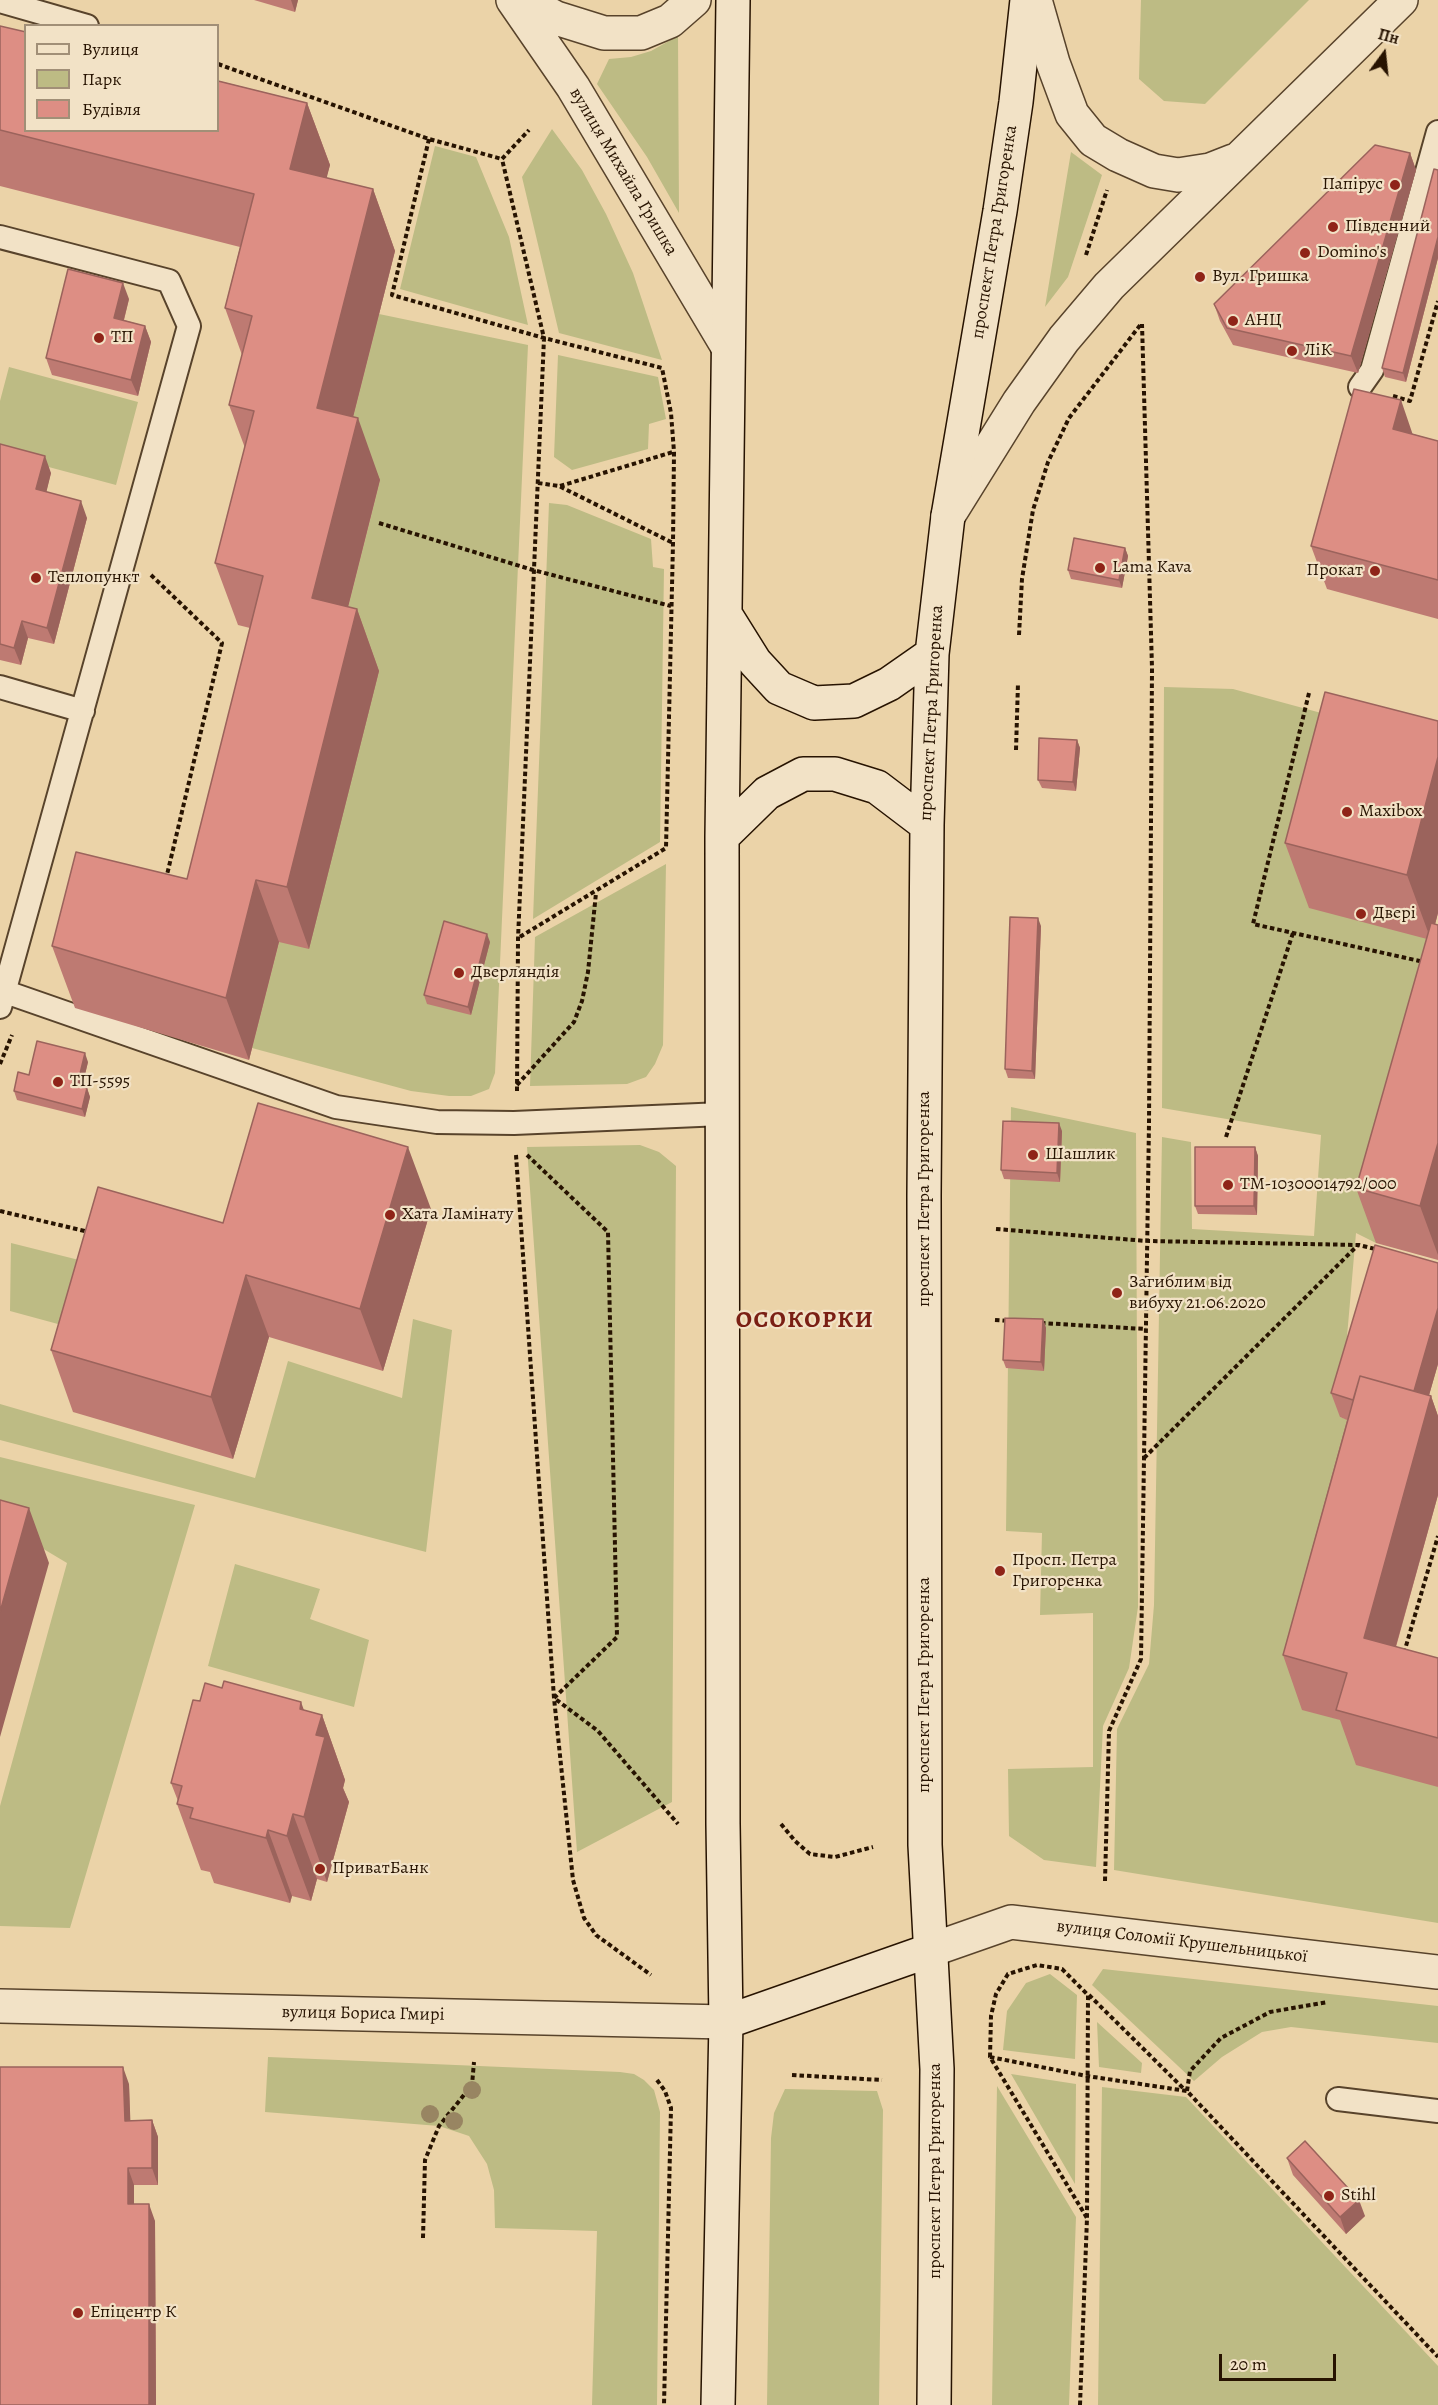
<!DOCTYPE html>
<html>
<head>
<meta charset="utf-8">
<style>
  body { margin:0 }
  #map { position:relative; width:1438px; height:2405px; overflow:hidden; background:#ebd3a8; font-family:Alegreya,serif }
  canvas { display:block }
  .legend { position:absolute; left:24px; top:24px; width:195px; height:108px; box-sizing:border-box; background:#f2e2c6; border:2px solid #a18f77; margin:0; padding:8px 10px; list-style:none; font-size:18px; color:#271301 }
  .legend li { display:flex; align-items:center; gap:12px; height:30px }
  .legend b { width:30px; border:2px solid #a18f77 }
  .north { position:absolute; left:1354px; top:24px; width:60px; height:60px; -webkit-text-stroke:4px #f2e2c6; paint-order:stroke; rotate:15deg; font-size:16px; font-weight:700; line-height:24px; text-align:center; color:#271301 }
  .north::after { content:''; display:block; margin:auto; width:21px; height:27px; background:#271301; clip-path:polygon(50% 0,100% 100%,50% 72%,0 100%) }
  .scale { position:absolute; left:1219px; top:2354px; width:117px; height:27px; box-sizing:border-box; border:3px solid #271301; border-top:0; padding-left:8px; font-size:18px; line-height:21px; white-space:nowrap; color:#271301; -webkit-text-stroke:4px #f2e2c6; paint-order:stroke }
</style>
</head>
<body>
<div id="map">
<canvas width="1438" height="2405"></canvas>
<ul class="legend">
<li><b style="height:8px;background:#f2e2c6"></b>Вулиця</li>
<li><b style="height:16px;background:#bdbb84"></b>Парк</li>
<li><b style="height:16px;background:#dd8e84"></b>Будівля</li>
</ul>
<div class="north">Пн</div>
<div class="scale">20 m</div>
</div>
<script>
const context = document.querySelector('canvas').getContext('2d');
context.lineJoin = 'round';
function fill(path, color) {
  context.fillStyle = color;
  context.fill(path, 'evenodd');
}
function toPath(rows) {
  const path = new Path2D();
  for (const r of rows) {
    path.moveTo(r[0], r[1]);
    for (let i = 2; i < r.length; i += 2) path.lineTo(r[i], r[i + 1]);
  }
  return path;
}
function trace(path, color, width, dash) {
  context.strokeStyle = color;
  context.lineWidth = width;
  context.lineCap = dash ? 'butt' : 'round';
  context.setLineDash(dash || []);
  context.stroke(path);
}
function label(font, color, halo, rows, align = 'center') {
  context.font = font + ' Alegreya,serif';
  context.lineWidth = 4.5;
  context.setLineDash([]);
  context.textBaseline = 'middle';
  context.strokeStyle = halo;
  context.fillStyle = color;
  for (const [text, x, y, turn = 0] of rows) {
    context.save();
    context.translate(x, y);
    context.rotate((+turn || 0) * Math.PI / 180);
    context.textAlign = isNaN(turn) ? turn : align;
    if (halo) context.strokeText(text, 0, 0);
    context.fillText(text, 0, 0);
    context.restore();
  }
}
const green = toPath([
  [1141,0,1309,0,1205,104,1164,101,1139,79],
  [678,36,679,213,647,157,597,84,609,59,631,57,651,51],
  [552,129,582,170,606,214,633,273,662,360,559,333,522,177],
  [435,146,476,157,509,237,528,325,400,289],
  [1071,152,1102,175,1068,277,1045,307],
  [379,314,528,345,495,1073,489,1089,471,1096,449,1096,411,1091,252,1048,279,942,335,659,380,480,340,469],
  [558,355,658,377,666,419,649,424,648,449,572,470,554,457],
  [9,367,138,402,116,485,0,454,0,401],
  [549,503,567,505,651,539,653,567,664,569,660,842,533,919],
  [1164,687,1233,689,1358,723,1431,940,1376,1243,1356,1233,1340,1417,1379,1430,1303,1709,1366,1727,1438,1787,1438,1923,1114,1870,1117,1729,1149,1664,1154,1605,1162,1137,1191,1142,1192,1229,1314,1236,1321,1135,1162,1108],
  [666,864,663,1045,655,1064,646,1077,627,1084,530,1086,535,937],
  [1011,1107,1136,1133,1138,1607,1129,1668,1103,1726,1096,1867,1044,1860,1009,1836,1008,1769,1093,1767,1093,1613,1040,1615,1042,1533,1006,1531],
  [640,1145,659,1152,676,1166,672,1802,577,1852,527,1147],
  [11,1243,91,1263,80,1330,10,1311],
  [413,1319,452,1330,426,1552,0,1440,0,1404,255,1478,288,1361,402,1398],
  [0,1457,195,1505,70,1928,0,1926,0,1806,67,1563,0,1523],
  [235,1564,320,1589,310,1619,369,1640,354,1707,208,1666],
  [1103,1969,1438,2006,1438,2043,1291,2027,1262,2032,1222,2057,1194,2081,1092,1985],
  [1050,1974,1077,1995,1075,2059,1003,2050,1007,2011,1026,1983],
  [1097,2022,1142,2063,1141,2073,1099,2067],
  [268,2057,620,2072,634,2074,644,2080,654,2090,660,2112,657,2405,592,2405,597,2231,495,2228,494,2190,487,2164,469,2136,439,2126,265,2112],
  [1011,2074,1076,2084,1075,2184],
  [997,2086,1076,2217,1069,2405,992,2405],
  [1102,2087,1186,2097,1438,2366,1438,2405,1098,2405],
  [785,2089,877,2091,883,2110,879,2405,767,2405,771,2138,774,2113]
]);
const path = toPath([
  [218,64,429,139,502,159],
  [429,139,392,295,544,338,662,368,671,413,674,452,673,543,666,848,518,938],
  [1086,255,1107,190],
  [1393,396,1410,401,1438,301],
  [538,483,559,486,673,543],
  [560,486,673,452],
  [379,523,533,570,671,606],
  [151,575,222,643,166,879],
  [1019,635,1022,579,1033,510,1048,462,1069,418,1141,324],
  [1309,693,1253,924,1424,962],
  [1016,750,1018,683],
  [0,1064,12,1035],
  [517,1085,574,1022,582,1001,588,972,596,893],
  [517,1091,518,939,544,338,502,159,529,130],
  [1226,1137,1293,933],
  [516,1155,554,1698,573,1880,584,1918,596,1935,651,1975],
  [527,1155,608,1232,617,1637,554,1698,598,1731,678,1824],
  [0,1211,89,1232],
  [996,1229,1147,1241,1359,1245,1379,1250],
  [995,1320,1009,1321],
  [1041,1323,1146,1329],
  [1144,1458,1358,1245],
  [1404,1653,1438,1536],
  [781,1824,795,1841,810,1854,835,1857,873,1847],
  [1105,1881,1109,1731,1141,1659,1149,1123,1152,668,1142,324],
  [1089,1995,1186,2091],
  [990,2057,1087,2076,1187,2091,1438,2357],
  [792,2075,882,2080],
  [657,2080,665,2091,671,2108,664,2405],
  [1187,2091,1190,2071,1221,2038,1270,2012,1328,2002],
  [423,2238,425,2160,439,2126,472,2085,474,2062],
  [1080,2405,1087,2218,1088,1995,1062,1969,1037,1965,1008,1974,996,1994,991,2016,990,2057,1087,2218]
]);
const lane = toPath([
  [0,1,87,26],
  [0,237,169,281,189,326,0,1007],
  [1360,387,1372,370,1438,132],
  [0,687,83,711],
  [0,990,336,1107,437,1122,514,1123,722,1114],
  [1338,2099,1438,2111]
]);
const street = toPath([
  [513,0,573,87,728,347],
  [522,0,556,18,604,33,641,33,670,21,694,0],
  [1035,0,1053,63,1072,114,1093,140,1118,155,1154,171,1178,175,1210,170,1233,161],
  [948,516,1019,402,1064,339,1109,286,1401,0],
  [931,1950,1011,1922,1438,1972],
  [0,2006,726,2022]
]);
const secondary = toPath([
  [725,614,755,662,779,688,814,703,854,701,889,684,932,654],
  [722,837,767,793,803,774,835,774,877,787,927,825],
  [726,2022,931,1950],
  [718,2405,726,2022,723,1824,722,837,733,0],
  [934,2405,937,2069,925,1845,924,1195,927,825,932,654,948,516,1000,211,1016,102,1027,0]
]);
const trees = [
  [472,2090],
  [430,2114],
  [454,2121]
];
const wall = toPath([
  [254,0,298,0,295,12],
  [0,26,307,103,330,165,326,178,373,189,395,251,353,417,380,480,348,607,357,609,379,671,309,949,279,942,249,1060,75,1008,52,946,187,879,250,628,238,625,215,563,245,448,229,405,242,355,225,308,240,247,0,186],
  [1410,153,1416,170,1358,373,1233,345,1220,321,1214,304],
  [1438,170,1438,258,1406,382,1385,377,1382,368],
  [129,299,124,320,145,326,151,342,138,396,52,375,46,358],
  [1413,434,1438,441,1438,619,1327,589,1311,546],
  [0,444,51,473,46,492,87,518,54,644,28,638,21,665,0,660],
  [1125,548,1128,556,1122,588,1071,579,1068,570],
  [1438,721,1438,913,1435,924,1438,925,1438,1260,1376,1243,1356,1188,1427,939,1309,908,1285,843],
  [1077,740,1080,748,1076,791,1042,788,1038,780],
  [1041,926,1035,1079,1008,1078,1005,1069],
  [490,942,471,1015,427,1004,424,995],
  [88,1062,82,1087,87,1088,90,1097,85,1117,17,1100,14,1091,29,1075],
  [1062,1131,1060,1182,1004,1179,1001,1170],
  [1255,1147,1258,1156,1257,1215,1198,1214,1195,1206],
  [431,1209,383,1371,269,1337,233,1459,73,1412,51,1350,223,1223],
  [1438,1263,1438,1364,1429,1395,1431,1396,1438,1416,1438,1495,1396,1647,1438,1658,1438,1787,1356,1765,1340,1720,1302,1710,1283,1655,1347,1420,1340,1417,1331,1393],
  [1043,1319,1046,1328,1044,1371,1006,1368,1003,1360],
  [222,1688,322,1715,345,1780,343,1788,349,1802,327,1882,317,1879,311,1901,292,1896,290,1903,214,1883,210,1872,201,1870,177,1804,178,1801,171,1783,200,1701],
  [129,2084,130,2121,152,2120,158,2137,158,2185,134,2185,134,2204,155,2221,156,2405,0,2405],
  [1287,2158,1365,2216,1346,2234,1293,2175]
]);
const shadedWall = toPath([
  [291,0,298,0,295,12],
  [307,103,330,165,313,231,290,169],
  [1410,153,1416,170,1358,373,1351,356],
  [373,189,395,251,340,469,317,408],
  [1438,237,1438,258,1406,382,1403,373],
  [123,283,129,299,120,335,114,318],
  [145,326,151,342,138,396,131,380],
  [1401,400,1416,444,1393,429],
  [358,418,380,480,335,659,312,598],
  [45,456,51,473,43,506,36,489],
  [81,501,87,518,54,644,47,628],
  [1125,548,1128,556,1122,588,1119,580],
  [357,609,379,671,309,949,287,887],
  [22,621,28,638,21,665,14,648],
  [1077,740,1080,748,1076,791,1073,782],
  [1438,757,1438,913,1431,940,1407,875],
  [256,880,279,942,249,1060,226,998],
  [1038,918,1041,926,1035,1079,1032,1071],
  [487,934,490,942,471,1015,468,1007],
  [85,1053,88,1062,80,1095,77,1086],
  [87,1088,90,1097,85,1117,82,1109],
  [1059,1123,1062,1131,1060,1182,1057,1173],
  [1438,1143,1438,1255,1420,1206],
  [408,1147,431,1209,383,1371,360,1309],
  [1255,1147,1258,1156,1257,1215,1254,1206],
  [246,1275,269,1337,233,1459,211,1397],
  [1438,1308,1438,1364,1416,1441,1407,1416],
  [1043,1319,1046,1328,1044,1371,1041,1362],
  [1431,1396,1438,1416,1438,1495,1383,1692,1364,1638],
  [29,1508,49,1563,0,1737,0,1612],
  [301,1702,320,1754,316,1735,322,1715,345,1780,343,1788,349,1802,327,1882,304,1817,300,1709],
  [293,1814,317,1879,311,1901,287,1836],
  [268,1830,292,1896,290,1903,266,1838],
  [123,2067,129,2084,131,2137,125,2121],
  [152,2120,158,2137,158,2185,152,2168],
  [128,2168,134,2185,134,2221,128,2204],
  [1359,2200,1365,2216,1346,2234,1340,2217],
  [149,2204,155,2221,156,2405,149,2405]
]);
const building = toPath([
  [0,26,26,32,26,130,218,130,218,81,307,103,290,169,373,189,317,408,358,418,312,598,357,609,287,887,256,880,226,998,52,946,76,852,187,879,263,576,215,563,254,411,229,405,252,316,225,308,254,194,0,130,0,26],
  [1375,145,1410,153,1351,356,1227,328,1214,304,1375,145],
  [1434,169,1438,170,1438,237,1403,373,1382,368,1434,169],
  [68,269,123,283,114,318,145,326,131,380,46,358,68,269],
  [1354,389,1401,400,1393,429,1438,441,1438,580,1311,546,1354,389],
  [0,444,45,456,36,489,81,501,47,628,22,621,14,648,0,644,0,444],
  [1074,538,1125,548,1119,580,1068,570,1074,538],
  [1325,692,1438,721,1438,757,1407,875,1285,843,1325,692],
  [1039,738,1077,740,1073,782,1038,780,1039,738],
  [1010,917,1038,918,1032,1071,1005,1069,1010,917],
  [444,921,487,934,468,1007,424,995,444,921],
  [1431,923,1438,925,1438,1143,1420,1206,1356,1188,1431,923],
  [37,1041,85,1053,77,1086,87,1088,82,1109,14,1091,18,1072,29,1075,37,1041],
  [258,1103,408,1147,360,1309,246,1275,211,1397,51,1350,98,1187,223,1223,258,1103],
  [1003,1121,1059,1123,1057,1173,1001,1170,1003,1121],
  [1195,1147,1255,1147,1254,1206,1195,1206,1195,1147],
  [1375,1245,1438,1263,1438,1308,1414,1391,1360,1376,1353,1400,1331,1393,1375,1245],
  [1005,1318,1043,1319,1041,1362,1003,1360,1005,1318],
  [1360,1376,1431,1396,1364,1638,1438,1658,1438,1738,1336,1710,1347,1673,1283,1655,1360,1376],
  [0,1500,29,1508,0,1612,0,1500],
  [224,1681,301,1702,300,1709,322,1715,316,1735,325,1737,304,1817,293,1814,287,1836,268,1830,266,1838,190,1818,193,1808,177,1804,182,1786,171,1783,193,1700,200,1701,205,1683,222,1688,224,1681],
  [0,2067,123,2067,125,2121,152,2120,152,2168,128,2168,128,2204,149,2204,149,2405,0,2405,0,2067],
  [1305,2141,1359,2200,1340,2217,1287,2158,1305,2141]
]);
const markers = [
  [1395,185,6,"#8f2418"],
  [1333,227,6,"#8f2418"],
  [1305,253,6,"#8f2418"],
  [1200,277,6,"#8f2418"],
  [1233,321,6,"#8f2418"],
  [99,338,6,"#8f2418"],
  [1292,351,6,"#8f2418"],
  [1100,568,6,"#8f2418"],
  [1375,571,6,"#8f2418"],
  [36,578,6,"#8f2418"],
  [1347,812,6,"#8f2418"],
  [1361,914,6,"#8f2418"],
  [459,973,6,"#8f2418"],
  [58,1082,6,"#8f2418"],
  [1033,1155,6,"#8f2418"],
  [1228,1185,6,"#8f2418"],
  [390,1215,6,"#8f2418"],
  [1117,1293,6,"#8f2418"],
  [1000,1571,6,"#8f2418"],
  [320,1869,6,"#8f2418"],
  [1329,2196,6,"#8f2418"],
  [78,2313,6,"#8f2418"]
];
const streetNames = [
  ["вулиця Михайла Гришка",623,172,59],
  ["проспект Петра Григоренка",995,232,-81],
  ["проспект Петра Григоренка",932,713,-87],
  ["проспект Петра Григоренка",925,1199,-90],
  ["проспект Петра Григоренка",925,1685,-90],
  ["вулиця Соломії Крушельницької",1182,1942,7],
  ["вулиця Бориса Гмирі",363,2014,1],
  ["проспект Петра Григоренка",936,2171,-90]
];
const poiNames = [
  ["Папірус",1383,185,"right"],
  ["Південний",1345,227],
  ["Domino's",1317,253],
  ["Вул. Гришка",1212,277],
  ["АНЦ",1245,321],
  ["ТП",111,338],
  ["ЛіК",1304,351],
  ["Lama Kava",1112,568],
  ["Прокат",1363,571,"right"],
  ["Теплопункт",48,578],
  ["Maxibox",1359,812],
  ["Двері",1373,914],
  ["Дверляндія",471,973],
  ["ТП-5595",70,1082],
  ["Шашлик",1045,1155],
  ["ТМ-10300014792/000",1240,1185],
  ["Хата Ламінату",402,1215],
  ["Загиблим від",1129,1283],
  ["вибуху 21.06.2020",1129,1304],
  ["Просп. Петра",1012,1561],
  ["Григоренка",1012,1582],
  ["ПриватБанк",332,1869],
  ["Stihl",1341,2196],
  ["Епіцентр К",90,2313]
];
const districtNames = [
  ["ОСОКОРКИ",805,1321]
];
fill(green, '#bdbb84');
trace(lane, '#58432b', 26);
trace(street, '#58432b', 36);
trace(secondary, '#271301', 36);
trace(path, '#271301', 4, [4.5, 3]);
trace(lane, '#f2e2c6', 22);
trace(street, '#f2e2c6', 33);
trace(secondary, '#f2e2c6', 33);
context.fillStyle = '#988562';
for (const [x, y] of trees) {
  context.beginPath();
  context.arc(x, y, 9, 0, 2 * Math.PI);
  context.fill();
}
fill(wall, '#be7a72');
fill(shadedWall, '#9b635c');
fill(building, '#dd8e84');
trace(building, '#9b635c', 1.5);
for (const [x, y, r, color] of markers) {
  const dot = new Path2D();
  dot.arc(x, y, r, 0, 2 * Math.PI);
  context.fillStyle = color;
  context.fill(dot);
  trace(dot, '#f2e2c6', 2);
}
label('18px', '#271301', '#f2e2c6', streetNames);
label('18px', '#271301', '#f2e2c6', poiNames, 'left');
context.letterSpacing = '1.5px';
label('bold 24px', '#7a1f14', '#f2e2c6', districtNames);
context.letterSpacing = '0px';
</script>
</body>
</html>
